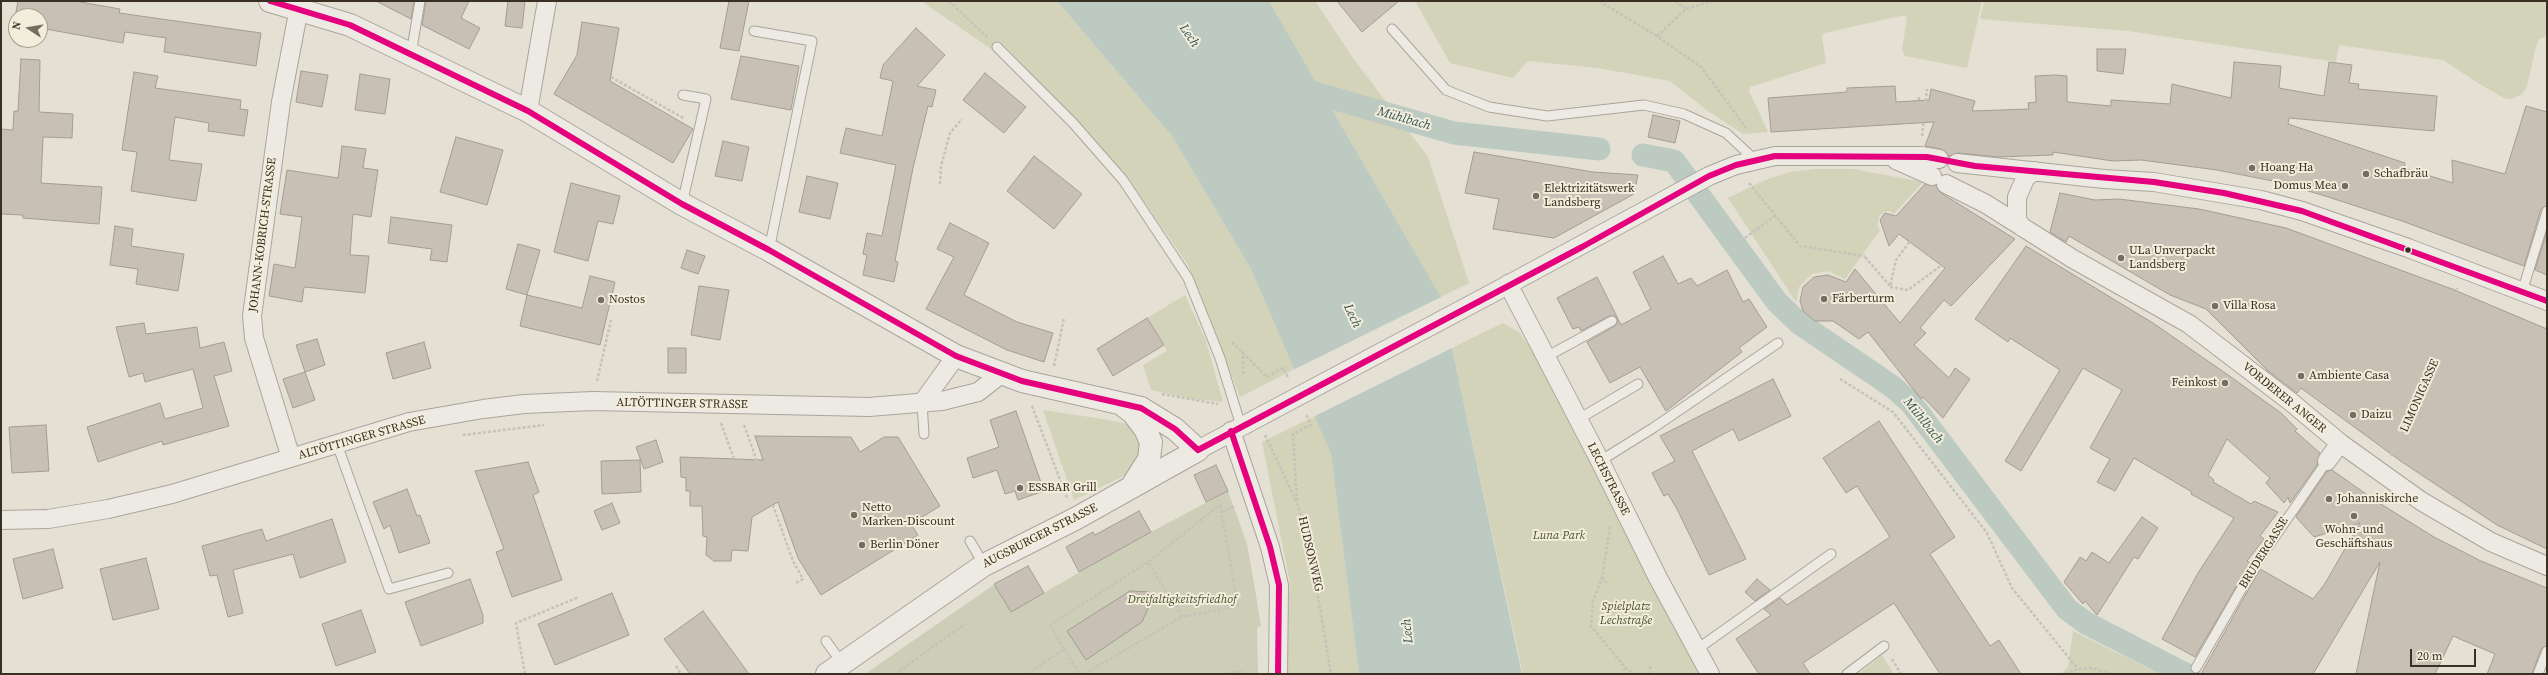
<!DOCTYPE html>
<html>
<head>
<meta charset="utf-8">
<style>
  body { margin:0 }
  #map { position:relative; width:2548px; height:675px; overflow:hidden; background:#e4e0d4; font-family:"Source Serif 4",serif }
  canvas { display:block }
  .frame { position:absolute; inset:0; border:2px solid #392f23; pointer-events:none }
  .north { position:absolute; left:8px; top:8px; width:40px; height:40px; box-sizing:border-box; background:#f3eddc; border:1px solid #a9a192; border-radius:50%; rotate:282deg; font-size:11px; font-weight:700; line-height:16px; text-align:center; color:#392f23 }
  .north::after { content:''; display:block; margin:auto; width:14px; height:18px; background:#756d61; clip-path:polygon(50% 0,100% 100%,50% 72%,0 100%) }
  .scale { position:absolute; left:2410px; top:649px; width:66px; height:18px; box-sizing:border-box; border:2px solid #392f23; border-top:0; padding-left:5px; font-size:12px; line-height:14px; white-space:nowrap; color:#392f23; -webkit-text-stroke:3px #f3eddc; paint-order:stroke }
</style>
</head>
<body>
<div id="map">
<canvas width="2548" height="675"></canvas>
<div class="frame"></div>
<div class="north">N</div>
<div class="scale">20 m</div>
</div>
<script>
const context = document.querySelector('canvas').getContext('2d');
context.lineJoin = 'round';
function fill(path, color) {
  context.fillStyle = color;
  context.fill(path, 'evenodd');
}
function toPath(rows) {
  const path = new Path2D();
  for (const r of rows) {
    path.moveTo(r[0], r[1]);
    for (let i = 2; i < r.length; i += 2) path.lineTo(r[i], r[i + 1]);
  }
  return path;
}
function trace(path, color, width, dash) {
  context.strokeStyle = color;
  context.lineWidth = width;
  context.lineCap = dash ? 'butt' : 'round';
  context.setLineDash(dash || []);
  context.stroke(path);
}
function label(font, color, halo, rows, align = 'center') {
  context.font = font + ' "Source Serif 4",serif';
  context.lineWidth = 4;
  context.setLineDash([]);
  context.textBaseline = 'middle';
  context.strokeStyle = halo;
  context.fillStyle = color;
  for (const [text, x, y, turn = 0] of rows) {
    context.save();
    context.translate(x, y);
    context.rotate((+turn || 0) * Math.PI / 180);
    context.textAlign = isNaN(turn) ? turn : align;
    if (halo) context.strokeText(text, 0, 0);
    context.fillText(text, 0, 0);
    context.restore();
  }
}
const green = toPath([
  [921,1,1057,1,1172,136,1251,269,1295,369,1240,397,1188,265,1126,175,1004,45,997,53],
  [1269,1,1315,1,1353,58,1428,157,1469,283,1441,297],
  [1415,1,1982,1,1967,68,1905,56,1902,49,1907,19,1905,15,1824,33,1822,37,1826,63,1750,87,1749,91,1768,132,1743,134,1705,109,1670,81,1598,68,1528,61,1513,78,1450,63],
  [1984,1,2547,1,2547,36,2539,39,2536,47,2527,86,2522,94,2512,99,2504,98,2478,83,2443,60,2339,45,2336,62,2128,31,1980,19],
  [1816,169,1853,169,1923,182,1894,214,1890,211,1884,212,1879,216,1877,226,1880,230,1845,279,1828,271,1812,274,1799,287,1796,302,1728,198,1765,180,1790,172],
  [1185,295,1206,341,1223,402,1193,399,1151,390,1143,365,1167,351,1147,318],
  [1503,323,1520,333,1541,363,1700,674,1523,674,1452,348],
  [1043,410,1109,420,1128,424,1146,435,1136,470,1074,500],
  [1315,416,1331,454,1359,674,1283,674,1283,653,1290,583,1262,442],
  [2073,631,2159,674,2061,674,2068,667],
  [1882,655,1894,674,1858,674]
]);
const cemetery = toPath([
  [1228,491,1247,544,1254,583,1261,626,1257,628,1258,674,865,674,995,584,1044,593,1121,548]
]);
const water = toPath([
  [1057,1,1269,1,1441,297,1522,674,1359,674,1331,454,1251,269,1172,136]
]);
const pier = toPath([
  [1443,296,1454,347,1313,417,1293,370]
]);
const canal = toPath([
  [1294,87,1454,133,1599,149],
  [1643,155,1674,161,1777,302,1799,323,1893,387,1911,403,2067,609,2086,623,2185,674]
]);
const building = toPath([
  [18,1,75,1,120,9,119,13,261,33,256,66,164,52,166,38,125,32,123,43,40,28,40,16,16,16,16,23,14,23,18,1],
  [376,1,414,1,411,19,376,1],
  [426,1,469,1,461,18,480,28,469,49,422,25,426,1],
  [508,1,525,1,522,28,505,26,508,1],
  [729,1,749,1,739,51,720,48,729,1],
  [1337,1,1399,1,1362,32,1337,1],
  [582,22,619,28,610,81,693,129,673,163,554,94,577,55,582,22],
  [916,28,945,55,917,86,936,90,932,107,928,106,913,168,899,240,895,261,898,262,894,282,863,275,867,255,863,254,867,233,882,236,896,165,840,153,846,128,882,136,893,81,880,78,883,65,916,28],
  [2097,49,2126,49,2123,74,2097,71,2097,49],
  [741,56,799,66,791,110,731,99,741,56],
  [21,59,40,60,39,112,73,114,72,138,43,137,41,183,102,187,99,224,23,218,23,215,1,214,1,129,13,130,14,111,18,111,21,59],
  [2234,62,2281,66,2279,88,2324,96,2329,62,2352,65,2349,83,2359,84,2358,89,2437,96,2434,131,2289,118,2288,124,2405,163,2404,168,2453,183,2452,160,2505,174,2526,106,2547,112,2547,205,2541,209,2524,266,2402,221,2325,196,2278,182,2217,170,2141,160,2113,161,2053,152,2053,155,1998,157,1958,153,1949,156,1941,149,1925,146,1934,122,1771,132,1768,98,1847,92,1847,88,1895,86,1896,102,1929,100,1931,89,1975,101,1972,111,2029,109,2028,103,2036,102,2035,76,2055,75,2067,76,2067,102,2111,106,2111,100,2170,104,2172,84,2231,98,2234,62],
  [301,71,328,75,322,107,296,102,301,71],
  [134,72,158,76,155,88,241,100,240,109,248,110,244,136,208,131,209,123,175,117,169,160,202,164,196,201,131,191,137,152,122,150,134,72],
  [985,73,1026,107,1004,133,963,100,985,73],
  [360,74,390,79,385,114,355,110,360,74],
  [1653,115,1680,121,1675,143,1648,137,1653,115],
  [456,137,503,150,487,205,440,192,456,137],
  [723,141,749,147,742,181,715,176,723,141],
  [342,146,366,149,363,168,378,170,371,217,353,214,350,255,369,256,365,293,304,287,302,302,269,296,274,264,295,268,302,217,280,214,287,170,338,178,342,146],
  [1474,152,1593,172,1638,175,1634,194,1554,238,1493,229,1499,199,1465,193,1474,152],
  [1034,156,1082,194,1054,229,1007,191,1034,156],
  [807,176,838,183,830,219,799,212,807,176],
  [571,183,620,196,613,224,598,221,588,261,554,252,571,183],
  [1925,184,1936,185,1941,193,2015,239,1951,306,1944,300,1920,328,1926,333,1914,345,1949,378,1955,368,1970,379,1943,418,1923,397,1921,399,1868,332,1859,339,1833,321,1815,321,1803,311,1800,301,1803,287,1814,277,1828,275,1846,282,1855,269,1900,323,1945,268,1899,234,1889,246,1880,220,1885,213,1896,216,1925,184],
  [2060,193,2095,200,2119,199,2199,209,2286,228,2452,289,2547,329,2547,549,2497,525,2402,462,2301,388,2297,393,2268,371,2206,309,2170,295,2069,236,2066,242,2050,232,2060,193],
  [391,217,452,225,447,262,430,260,432,249,388,243,391,217],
  [950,223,989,243,964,295,1017,322,1053,333,1044,362,1007,350,926,309,954,257,937,249,950,223],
  [115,226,133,229,131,246,184,254,178,291,136,284,138,269,110,265,115,226],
  [2547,231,2547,275,2535,270,2547,231],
  [518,244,540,250,527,295,506,289,518,244],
  [2026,246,2153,323,2231,377,2281,413,2297,429,2295,431,2320,453,2317,465,2290,503,2288,497,2284,503,2266,483,2270,478,2227,439,2208,475,2214,480,2213,482,2251,504,2254,501,2278,512,2260,536,2264,539,2247,561,2250,563,2195,657,2162,639,2198,573,2234,518,2191,494,2192,492,2134,458,2115,491,2097,482,2110,459,2090,448,2122,390,2083,368,2021,471,2005,461,2060,370,2010,338,2008,342,1975,319,2026,246],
  [687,250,705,256,698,274,681,268,687,250],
  [1663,256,1678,284,1691,278,1697,286,1727,270,1743,302,1749,299,1767,327,1739,348,1742,352,1666,411,1640,367,1610,383,1587,342,1615,326,1618,321,1615,316,1609,316,1581,331,1579,327,1573,329,1557,298,1597,277,1621,325,1651,309,1633,272,1663,256],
  [590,276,615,282,600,345,520,326,527,295,582,308,590,276],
  [699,286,729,290,720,340,691,335,699,286],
  [1147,318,1164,345,1113,376,1097,349,1147,318],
  [144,323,146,334,197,327,200,348,224,342,232,371,214,376,229,426,163,445,162,441,98,462,87,427,160,403,165,419,203,408,193,369,145,382,143,373,129,377,116,327,144,323],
  [317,339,325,365,305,372,296,345,317,339],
  [424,342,431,368,393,379,386,353,424,342],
  [668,348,686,348,686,373,668,373,668,348],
  [305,372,315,400,293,408,283,379,305,372],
  [1773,379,1791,416,1739,441,1733,429,1692,451,1746,559,1709,575,1677,509,1668,494,1664,496,1652,473,1675,461,1660,436,1773,379],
  [1016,411,1044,491,1018,500,1015,491,1005,494,997,470,973,478,967,458,999,447,990,420,1016,411],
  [1879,421,1955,537,1930,554,1990,646,1999,640,2021,674,1940,674,1894,603,1803,663,1810,674,1759,674,1736,639,1771,615,1764,609,1780,598,1787,605,1890,537,1857,486,1846,493,1823,458,1879,421],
  [46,425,49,471,12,473,9,427,46,425],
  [755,436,851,437,860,452,884,437,898,437,940,506,911,524,918,535,821,595,798,558,778,502,752,517,748,551,732,550,731,561,714,561,706,555,707,537,703,536,702,506,690,506,690,491,686,491,686,478,681,477,680,457,763,460,755,436],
  [656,440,663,462,644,469,636,447,656,440],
  [640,460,641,492,602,494,601,461,640,460],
  [528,462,539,492,533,495,562,580,512,597,496,552,504,549,475,471,528,462],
  [1216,465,1228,491,1206,502,1194,475,1216,465],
  [2332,470,2376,501,2434,537,2481,561,2547,588,2547,645,2541,649,2532,674,2487,674,2495,654,2453,636,2435,674,2356,674,2380,562,2313,674,2201,674,2260,569,2313,599,2324,585,2360,523,2314,537,2296,517,2327,471,2332,470],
  [407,489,417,516,420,515,430,543,399,553,390,525,384,529,373,502,407,489],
  [612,503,620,523,602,530,594,511,612,503],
  [1139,511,1151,532,1079,572,1066,547,1093,532,1095,535,1139,511],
  [2142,517,2158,528,2138,559,2134,557,2097,615,2085,601,2083,604,2064,582,2080,557,2086,561,2092,552,2109,563,2142,517],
  [332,519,346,562,300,578,293,554,233,570,243,613,228,617,217,575,210,576,202,546,262,529,266,541,332,519],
  [53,549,63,588,23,599,13,559,53,549],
  [146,558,159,609,113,620,100,569,146,558],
  [1028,566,1044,593,1011,612,994,584,1028,566],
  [470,579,483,615,483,623,421,646,405,602,470,579],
  [1757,579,1770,590,1755,601,1745,592,1757,579],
  [1130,591,1149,592,1155,603,1148,608,1142,622,1086,660,1067,631,1130,591],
  [612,593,629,635,555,665,538,624,612,593],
  [361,610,376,652,336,666,322,624,361,610],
  [703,611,749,674,690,674,664,639,703,611]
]);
const path = toPath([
  [949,1,987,37],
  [1599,1,1657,36,1702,68,1746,128],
  [1675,1,1686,9],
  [1657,36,1686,9,1712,1],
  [611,77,685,119],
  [1919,97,1919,107,1924,107],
  [1922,136,1927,89],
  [1749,183,1800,246,1865,256],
  [940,184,941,166,950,133,962,119],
  [1939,202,1896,260,1890,287,1908,290,1942,265,1974,221],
  [1745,238,1775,216],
  [1865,257,1890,286],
  [2299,294,2298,301,2326,313,2322,332,2325,341,2323,348],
  [1232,342,1267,377,1283,368,1289,379],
  [1054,366,1064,318],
  [1243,374,1243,351],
  [1840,379,1893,412,1987,533,2012,588,2078,669],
  [597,381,611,320],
  [1162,394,1218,404],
  [1032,406,1067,498],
  [721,423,749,500],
  [744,425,793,561,803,579,796,583],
  [463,435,544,425],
  [1265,435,1297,503,1308,538,1331,674],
  [2391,456,2415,412,2436,366,2457,288],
  [1297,501,1293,434,1311,425,1306,414],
  [1220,505,1238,606,1182,617,1148,562,1220,505],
  [1222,512,1235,506],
  [1610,527,1602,578,1593,601,1591,626,1624,666,1626,674],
  [1602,578,1607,583],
  [1064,649,1080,674],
  [1892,659,1901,674],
  [676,666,681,674],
  [1625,667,1634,674],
  [525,674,516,623,579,597],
  [895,674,965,624],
  [1027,674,1064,649,1050,625,1148,562],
  [1084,674,1182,617],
  [1222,674,1242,671,1242,674],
  [1648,674,1651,665],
  [2065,674,2078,669,2092,668,2111,674]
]);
const service = toPath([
  [1392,29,1446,90,1489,107,1547,116,1644,105,1684,114,1726,133,1754,159],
  [754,31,812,41,769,250],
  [997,47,1073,123,1123,180,1188,278,1220,358,1241,426],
  [411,54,420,1],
  [682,204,706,99,683,95],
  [2522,292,2547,211],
  [1546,357,1612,321],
  [922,403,924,434],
  [1577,420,1638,384],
  [337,444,389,589,448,573],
  [1600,461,1653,428,1778,343],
  [970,541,984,565],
  [826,641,842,663],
  [1696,650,1831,554],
  [2196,668,2254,567,2327,461],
  [1847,674,1884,646],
  [2538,674,2547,651]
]);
const minor = toPath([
  [528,111,547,1],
  [1896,160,1932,176],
  [1957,163,2104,179,2154,182,2261,200,2302,211,2408,248,2547,301],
  [1946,184,1986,204,2073,259,2189,324,2291,402,2340,443,2421,501,2491,542,2547,566],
  [2022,227,2017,220,2017,197,2026,177,2035,171],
  [1508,284,1600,461,1658,578,1710,674],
  [1489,295,1709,176,1736,165,1775,156,1921,156,1939,159],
  [922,403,956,356],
  [1231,431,1270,547,1279,585,1278,674],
  [1198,450,1263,415],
  [291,458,254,338,252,316,281,102,299,8],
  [2327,461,2340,443],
  [1,520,48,519,108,509,172,494,409,422,483,409,524,404,593,401,869,407,942,401,978,392,1001,374]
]);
const tertiary = toPath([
  [270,1,350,25,528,111,682,204,769,250,956,356,1022,381,1141,408,1175,429,1198,450,1075,519,984,565,827,674],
  [1125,407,1133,413,1145,429,1151,442,1149,459,1132,486]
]);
const minorBridge = toPath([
  [1263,415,1489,295]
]);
const bus1 = toPath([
  [270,1,350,25,528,111,682,204,769,250,956,356,1022,381,1141,408,1175,429,1198,450],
  [1231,431,1270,547,1279,585,1278,674],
  [1198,450,1582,247,1709,176,1736,165,1775,156,1927,157,1975,166,2154,182,2224,193,2302,211,2547,301]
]);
const markers = [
  [2252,168,4,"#756d61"],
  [2366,174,4,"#756d61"],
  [2345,186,4,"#756d61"],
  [1536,196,4,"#756d61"],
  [2408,250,3.5,"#392f23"],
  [2121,258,4,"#756d61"],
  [1824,299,4,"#756d61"],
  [601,300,4,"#756d61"],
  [2215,306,4,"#756d61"],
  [2301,376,4,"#756d61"],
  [2225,383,4,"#756d61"],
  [2353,415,4,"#756d61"],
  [1020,488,4,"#756d61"],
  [2329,499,4,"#756d61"],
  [854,515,4,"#756d61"],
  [2354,516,4,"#756d61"],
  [862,545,4,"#756d61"]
];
const poiNames = [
  ["Hoang Ha",2260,168],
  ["Schafbräu",2374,174],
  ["Domus Mea",2337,186,"right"],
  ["Elektrizitätswerk",1544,189],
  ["Landsberg",1544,203],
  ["ULa Unverpackt",2129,251],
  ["Landsberg",2129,265],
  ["Färberturm",1832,299],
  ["Nostos",609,300],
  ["Villa Rosa",2223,306],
  ["Ambiente Casa",2309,376],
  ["Feinkost",2217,383,"right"],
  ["Daizu",2361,415],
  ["ESSBAR Grill",1028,488],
  ["Johanniskirche",2337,499],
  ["Netto",862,508],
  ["Marken-Discount",862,522],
  ["Wohn- und",2354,530,"center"],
  ["Geschäftshaus",2354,544,"center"],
  ["Berlin Döner",870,545]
];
const streetNames = [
  ["JOHANN-KOBRICH-STRASSE",263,235,-83],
  ["LIMONIGASSE",2420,396,-66],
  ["VORDERER ANGER",2284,398,39],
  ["ALTÖTTINGER STRASSE",682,404,1],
  ["ALTÖTTINGER STRASSE",362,438,-16],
  ["LECHSTRASSE",1608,479,63],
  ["AUGSBURGER STRASSE",1040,536,-27],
  ["BRUDERGASSE",2264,553,-58],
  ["HUDSONWEG",1310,554,77]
];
const parkNames = [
  ["Luna Park",1559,536],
  ["Dreifaltigkeitsfriedhof",1182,600],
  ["Spielplatz",1626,607],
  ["Lechstraße",1626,621]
];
const waterNames = [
  ["Lech",1189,36,56],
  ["Mühlbach",1404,119,16],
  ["Lech",1352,316,65],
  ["Mühlbach",1923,421,51],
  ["Lech",1408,631,-95]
];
fill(green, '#d2d3b8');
fill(cemetery, '#cdceb7');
fill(water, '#bdcac2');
fill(pier, '#e4e0d4');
trace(canal, '#bdcac2', 23);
fill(building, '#c8c0b5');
trace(building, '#a49c93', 1);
trace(service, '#aaa59c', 11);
trace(minor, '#aaa59c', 20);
trace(tertiary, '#aaa59c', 24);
trace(path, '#c6c2ba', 2.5, [3, 2]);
trace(service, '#edeae3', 9);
trace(minor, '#edeae3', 18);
trace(tertiary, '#edeae3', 22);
trace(minorBridge, '#aaa59c', 20, []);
trace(minorBridge, '#edeae3', 18);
trace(bus1, '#e5007d', 6);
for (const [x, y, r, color] of markers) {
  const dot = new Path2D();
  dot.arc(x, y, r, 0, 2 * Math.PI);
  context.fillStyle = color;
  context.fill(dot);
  trace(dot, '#f3eddc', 1.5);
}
label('12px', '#392f23', '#f3eddc', poiNames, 'left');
label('12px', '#392f23', '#f3eddc', streetNames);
label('italic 12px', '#48532c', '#f3eddc', parkNames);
label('italic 13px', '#355756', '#f3eddc', waterNames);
</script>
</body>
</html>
